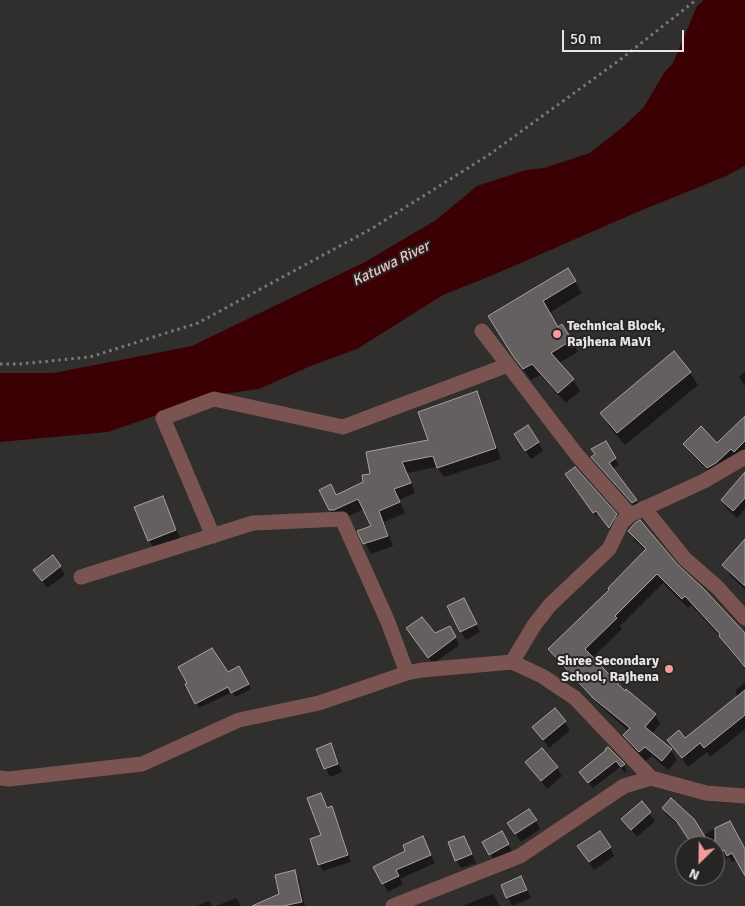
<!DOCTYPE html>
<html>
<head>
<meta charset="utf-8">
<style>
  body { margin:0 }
  #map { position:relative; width:745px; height:906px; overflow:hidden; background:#312e2e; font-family:Signika,sans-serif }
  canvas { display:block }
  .north { position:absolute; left:675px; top:836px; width:50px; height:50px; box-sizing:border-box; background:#272424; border:1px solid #747171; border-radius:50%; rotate:203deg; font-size:14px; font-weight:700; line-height:20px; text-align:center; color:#e7e5e5 }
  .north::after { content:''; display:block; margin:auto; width:18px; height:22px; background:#f59b98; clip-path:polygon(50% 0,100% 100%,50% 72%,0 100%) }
  .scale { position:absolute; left:562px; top:30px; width:122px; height:22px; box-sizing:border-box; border:2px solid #e7e5e5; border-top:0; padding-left:6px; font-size:15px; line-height:18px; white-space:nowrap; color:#e7e5e5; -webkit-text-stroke:4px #272424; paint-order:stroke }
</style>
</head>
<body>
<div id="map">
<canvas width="745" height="906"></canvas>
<div class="north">N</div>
<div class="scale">50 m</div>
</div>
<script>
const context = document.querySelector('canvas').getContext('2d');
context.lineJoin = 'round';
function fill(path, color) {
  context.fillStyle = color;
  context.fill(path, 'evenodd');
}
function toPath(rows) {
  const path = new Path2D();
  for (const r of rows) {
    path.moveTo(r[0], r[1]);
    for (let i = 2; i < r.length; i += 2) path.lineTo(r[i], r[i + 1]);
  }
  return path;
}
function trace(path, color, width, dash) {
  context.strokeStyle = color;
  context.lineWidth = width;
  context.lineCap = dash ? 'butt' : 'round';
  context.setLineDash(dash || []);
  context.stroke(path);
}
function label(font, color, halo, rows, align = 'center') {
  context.font = font + ' Signika,sans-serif';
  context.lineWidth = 4;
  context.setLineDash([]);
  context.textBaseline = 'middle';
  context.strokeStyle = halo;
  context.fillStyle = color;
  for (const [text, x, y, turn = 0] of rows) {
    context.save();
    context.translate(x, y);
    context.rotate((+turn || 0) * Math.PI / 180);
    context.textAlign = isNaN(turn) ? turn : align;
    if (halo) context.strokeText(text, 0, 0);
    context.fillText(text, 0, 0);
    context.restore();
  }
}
const water = toPath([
  [704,0,745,0,745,166,724,177,642,210,493,275,443,295,357,349,313,365,259,389,215,395,108,432,0,442,0,373,54,373,192,346,365,262,436,220,477,186,526,170,544,168,590,153,624,126,644,107,664,73,673,63,697,6]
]);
const shadow = toPath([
  [568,270,582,293,549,313,558,328,562,326,578,352,559,363,573,380,580,391,566,403,540,375,531,380,521,367,490,316],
  [674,353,690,373,698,385,625,445,609,426,601,413],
  [745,372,745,386,739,377],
  [477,393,482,403,501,459,444,477,437,467,407,473,415,493,399,500,405,513,384,522,393,546,371,554,359,531,372,527,364,509,340,520,336,520,330,510,336,496,365,482,372,475,429,441],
  [745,417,745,457,712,475,689,451,685,444,717,445],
  [538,442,543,451,531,459,520,443],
  [605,442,619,465,612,469,636,501,639,507,636,509,593,457],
  [745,473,745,509,737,518,726,508,722,500],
  [569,478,616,515,618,519,611,530,598,514,596,516],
  [162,497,180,538,154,549,149,540],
  [630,531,677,566,745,635,745,668,726,646,721,637,691,605,688,608,663,583,620,626,622,629,592,658,625,692,655,714,660,724,652,734,671,750,677,760,668,770,652,756,645,761,630,745,624,735,629,731,601,707,555,659,549,649,611,591,646,551,635,541],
  [745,551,745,590,729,574,724,565],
  [60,567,65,575,47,588,35,570],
  [468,608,480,632,466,640,461,631],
  [454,634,459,645,433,664,412,636],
  [238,668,251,689,235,697,232,692,199,708,196,703,228,674],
  [745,682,745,729,710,757,707,752,688,767,669,740,685,740,738,697,735,691],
  [565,722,570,730,549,748,534,727],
  [330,745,342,772,330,777,318,749],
  [608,751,624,765,627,771,625,773,620,767,593,788,584,778],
  [527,763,557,768,562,776,547,789],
  [321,794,328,809,331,807,335,814,351,862,323,871,319,864,322,836],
  [641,803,655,821,637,837,623,819],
  [663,808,703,835,729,822,745,851,745,874,737,860,732,862,729,857,715,866,715,846,694,846,683,829,667,815],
  [536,821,540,829,521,842,514,832],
  [502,833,513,853,495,862,484,842],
  [464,837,476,863,461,868,456,860],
  [427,846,435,863,400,879,403,884,388,892,375,867],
  [610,847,614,856,594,870,584,855],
  [294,872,299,880,305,906,254,906,281,895],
  [521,877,531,898,512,906,508,897],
  [493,894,500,906,462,906],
  [236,898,241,906,216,906],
  [209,901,212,906,196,906]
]);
const building = toPath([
  [568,268,576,281,543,301,558,327,562,324,572,340,551,353,574,379,558,393,532,364,523,369,513,356,488,316,568,268],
  [674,351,691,372,617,433,600,413,674,351],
  [477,391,496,448,437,468,433,456,402,462,411,483,394,489,400,502,379,511,388,536,363,544,357,531,371,526,358,499,334,510,329,510,319,490,331,484,336,495,363,482,362,475,370,474,366,452,428,440,418,412,477,391],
  [745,416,745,441,734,452,731,449,716,463,707,468,683,444,701,426,717,443,745,416],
  [528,425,539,442,525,451,514,434,528,425],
  [606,441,616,458,609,463,637,500,632,503,591,457,595,454,591,449,606,441],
  [575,467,617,514,609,528,596,511,593,513,565,474,575,467],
  [745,472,745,498,733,511,721,500,745,472],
  [163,496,176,530,148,541,134,507,163,496],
  [640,520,678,565,703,588,745,633,745,667,719,636,720,634,685,596,682,599,657,574,615,616,617,618,585,649,625,691,626,689,656,714,645,727,672,749,662,761,645,747,639,752,623,735,630,728,593,698,548,649,609,590,608,588,646,549,628,531,635,523,640,520],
  [745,539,745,586,722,565,745,539],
  [53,555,61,566,42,581,33,570,53,555],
  [464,598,477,624,460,632,447,606,464,598],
  [422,617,435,633,450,626,456,637,428,658,406,628,422,617],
  [212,648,228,672,239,666,249,684,231,693,228,687,195,704,185,684,187,683,178,667,212,648],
  [745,690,745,715,704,748,700,743,682,758,667,740,679,730,685,738,745,690],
  [555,708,566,721,543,740,532,727,555,708],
  [331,743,338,764,324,769,316,749,331,743],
  [608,747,625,764,621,767,616,761,588,783,579,772,606,750,605,749,608,747],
  [542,748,558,767,541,781,525,762,542,748],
  [321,793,327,808,332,806,348,855,318,865,310,839,321,835,307,798,321,793],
  [671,798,694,819,711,846,693,846,677,822,662,808,671,798],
  [642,801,651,812,631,830,621,819,642,801],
  [529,809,537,820,515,834,507,823,529,809],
  [730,821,745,849,745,876,732,853,727,856,724,850,715,856,715,828,730,821],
  [502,831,509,844,489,855,482,842,502,831],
  [600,831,611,847,589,862,577,846,600,831],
  [423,836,431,855,396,870,399,876,382,884,373,867,405,851,403,845,423,836],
  [464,836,472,854,455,861,448,842,464,836],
  [295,870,302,902,283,906,252,906,279,894,275,875,295,870],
  [521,876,527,890,506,898,501,885,521,876]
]);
const path = toPath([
  [0,364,19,364,90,357,198,323,371,229,490,154,621,59,696,0]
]);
const street = toPath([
  [482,331,577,455,630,515],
  [644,508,685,559,717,587,745,618],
  [213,536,163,418,214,399,343,427,508,365],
  [81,577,253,523,342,519,388,622,407,673],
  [512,662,535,624,550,605,609,549,622,522,630,515,704,481,745,457],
  [0,778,9,779,142,764,239,720,319,703,407,673,422,670,512,662,542,676,575,698,651,778],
  [393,906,520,856,624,786,651,778,706,793,745,796]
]);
const markers = [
  [557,334,5,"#f59b98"],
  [669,669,5,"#f59b98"]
];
const poiNames = [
  ["Technical Block,",567,326],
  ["Rajhena MaVi",567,342],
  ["Shree Secondary",659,661,"right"],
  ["School, Rajhena",659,677,"right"]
];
const waterNames = [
  ["Katuwa River",391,264,-26]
];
fill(water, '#3b0004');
fill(shadow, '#0007');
fill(building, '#646060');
trace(building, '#a6a2a2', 1);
trace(path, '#7b7878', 3, [2.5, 4]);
trace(street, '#7b5452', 15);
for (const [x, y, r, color] of markers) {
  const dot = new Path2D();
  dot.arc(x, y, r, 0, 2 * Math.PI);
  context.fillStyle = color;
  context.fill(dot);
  trace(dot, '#272424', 2);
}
label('bold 14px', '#e7e5e5', '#272424', poiNames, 'left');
label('italic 15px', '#f4c1be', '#272424', waterNames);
</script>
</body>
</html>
